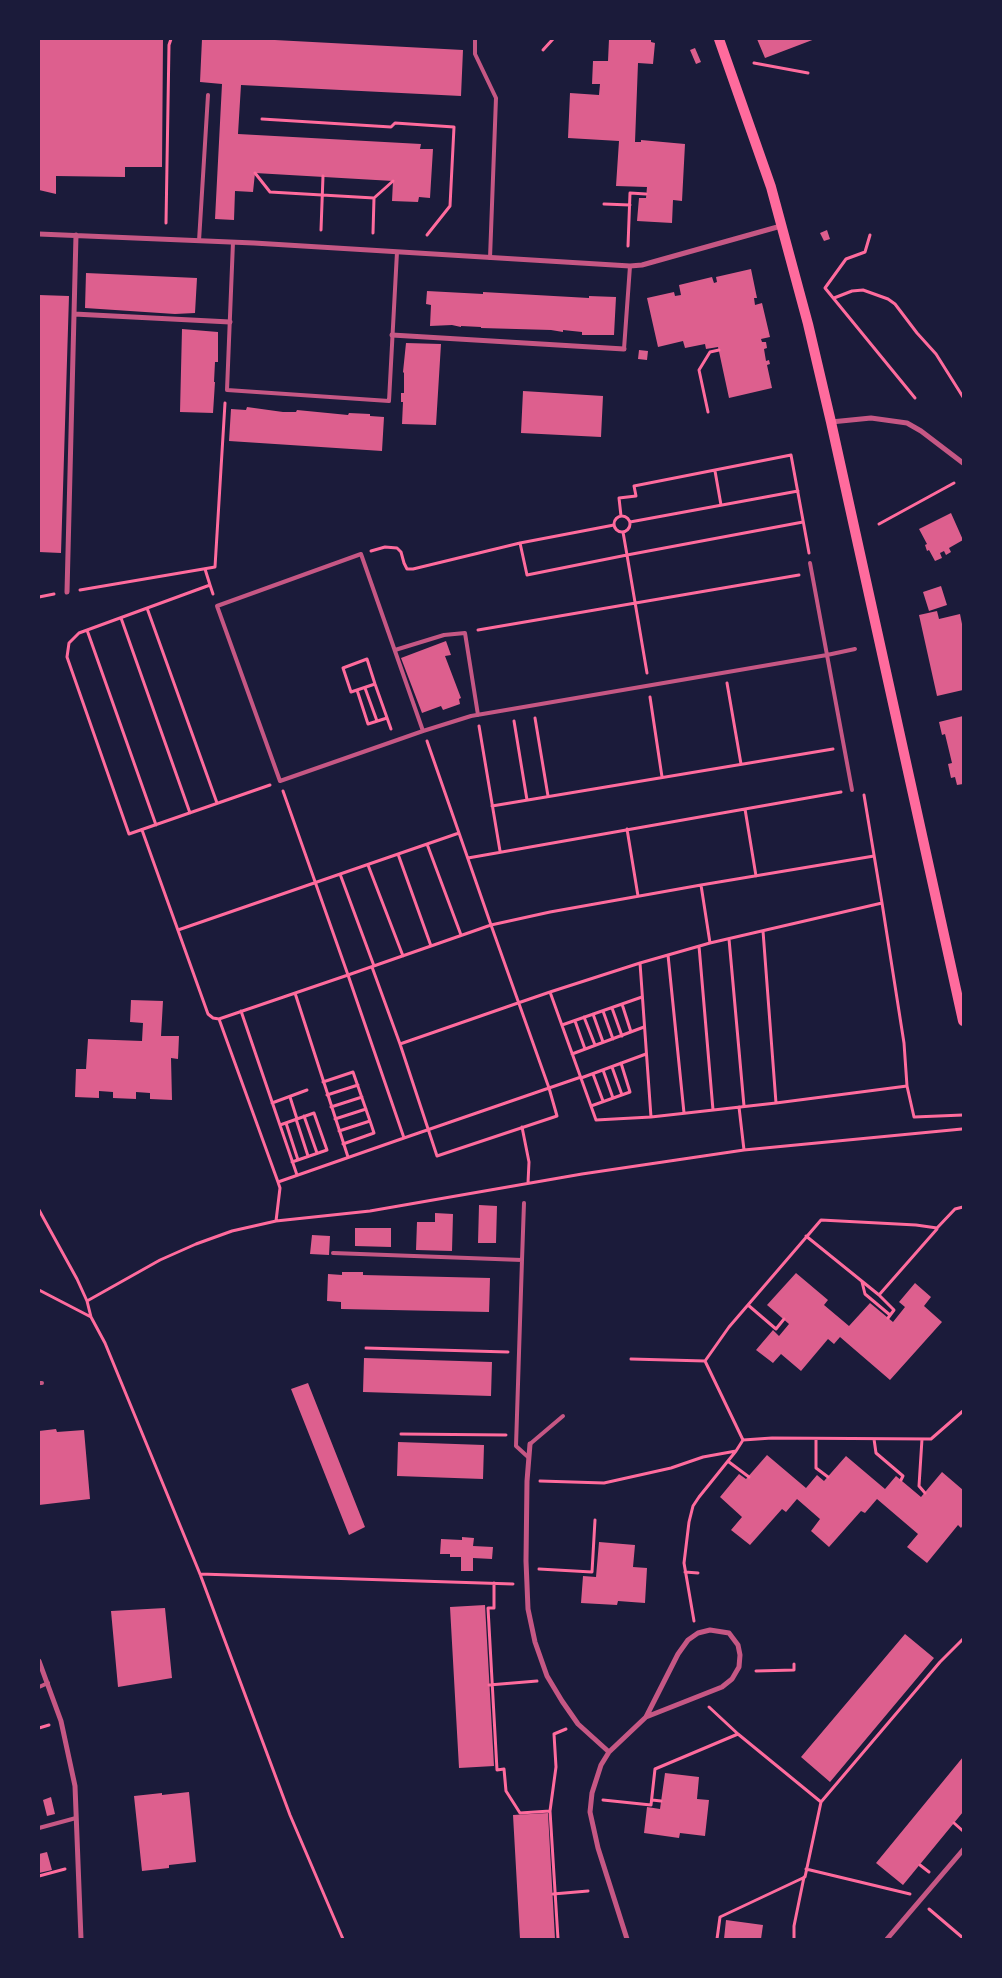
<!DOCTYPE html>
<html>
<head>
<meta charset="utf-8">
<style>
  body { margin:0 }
  #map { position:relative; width:1002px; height:1978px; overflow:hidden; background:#1b1b3a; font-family:Ubuntu,sans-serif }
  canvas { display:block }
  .frame { position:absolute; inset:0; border:40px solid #1b1b3a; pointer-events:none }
</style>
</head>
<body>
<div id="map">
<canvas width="1002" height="1978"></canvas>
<div class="frame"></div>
</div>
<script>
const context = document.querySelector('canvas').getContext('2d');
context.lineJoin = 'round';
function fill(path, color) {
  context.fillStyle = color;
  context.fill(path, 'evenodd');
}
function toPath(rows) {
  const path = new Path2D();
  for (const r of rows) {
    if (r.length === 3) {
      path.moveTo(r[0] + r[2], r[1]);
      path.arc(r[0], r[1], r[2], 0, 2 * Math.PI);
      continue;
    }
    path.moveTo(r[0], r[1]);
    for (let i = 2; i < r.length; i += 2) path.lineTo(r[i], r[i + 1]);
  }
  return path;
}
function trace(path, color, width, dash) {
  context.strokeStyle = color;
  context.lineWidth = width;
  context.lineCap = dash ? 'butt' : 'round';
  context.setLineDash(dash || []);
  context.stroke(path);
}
const building = toPath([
  [39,39,163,39,162,167,125,167,125,177,56,176,56,194,39,190],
  [202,39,256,39,463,50,461,96,241,85,238,134,421,144,420,149,433,149,430,198,419,197,418,202,392,201,393,181,255,173,253,192,235,191,234,220,215,219,222,84,200,82],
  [609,39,651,39,651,42,655,43,653,64,638,63,635,142,641,142,641,140,685,144,682,201,673,200,672,223,637,221,639,198,646,198,647,187,616,186,619,141,568,138,570,93,599,95,600,84,592,84,593,61,608,61],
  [757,39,815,39,765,58],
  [695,48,701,62,696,64,690,50],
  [827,230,830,239,824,241,820,233],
  [751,269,757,298,754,298,755,305,762,303,770,337,761,339,762,342,766,342,767,348,764,349,766,361,769,360,770,364,767,365,772,388,729,398,718,347,706,349,705,344,685,348,683,341,658,347,647,298,674,292,675,296,681,295,679,285,712,277,714,283,717,282,716,277],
  [86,273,197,278,195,313,175,314,85,308],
  [427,291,483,294,483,292,589,298,589,296,616,297,614,335,582,335,582,332,563,330,563,332,551,330,481,328,481,327,461,326,461,327,452,325,430,326,431,305,426,304],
  [39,295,69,296,61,553,39,552],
  [182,329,218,332,218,362,215,362,214,382,215,382,213,413,180,412],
  [406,343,441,344,436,425,402,424,403,402,401,402,401,393,404,393,404,373,403,372],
  [639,350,648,351,647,360,638,359],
  [523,391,603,396,601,437,521,433],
  [247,407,283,412,296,412,297,410,348,415,349,413,370,414,370,416,384,417,382,451,229,441,231,409,246,410],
  [951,513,963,540,949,548,951,552,946,555,944,551,940,553,942,558,935,561,929,550,927,551,925,545,927,544,919,529],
  [941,586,947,605,929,611,923,592],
  [937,611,939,619,960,614,963,629,963,690,937,696,919,615],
  [446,641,451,655,445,656,461,698,459,699,460,704,443,710,441,706,422,713,401,658],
  [963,716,963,784,957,785,955,777,951,778,948,764,952,763,945,734,942,735,939,722],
  [131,1000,163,1001,161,1036,179,1036,178,1059,171,1058,172,1100,150,1099,150,1093,136,1092,136,1099,113,1098,113,1092,99,1091,99,1098,75,1097,76,1069,86,1069,88,1039,142,1041,143,1023,130,1022],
  [479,1205,497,1206,496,1243,478,1243],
  [435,1213,453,1214,452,1251,416,1250,417,1222,435,1222],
  [355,1228,391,1228,391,1247,355,1246],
  [312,1235,330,1236,329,1255,310,1254],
  [342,1272,363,1272,363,1275,490,1278,489,1312,341,1309,341,1302,327,1301,328,1274,342,1275],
  [796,1273,828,1300,824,1305,849,1326,870,1303,893,1322,905,1307,899,1302,915,1283,931,1297,924,1306,942,1322,890,1380,840,1337,834,1344,828,1339,801,1371,781,1354,773,1363,756,1350,773,1330,779,1336,789,1324,767,1305],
  [364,1358,492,1362,491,1396,363,1392],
  [308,1383,365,1527,349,1535,291,1389],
  [56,1429,57,1432,84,1430,90,1499,39,1505,39,1431],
  [398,1442,484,1445,483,1479,397,1476],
  [767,1455,806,1488,817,1475,824,1481,846,1456,885,1489,896,1476,921,1497,942,1472,963,1490,963,1525,961,1528,958,1525,927,1563,907,1547,918,1534,877,1499,865,1513,861,1511,829,1547,811,1531,820,1519,797,1499,786,1512,782,1509,750,1545,731,1530,742,1517,720,1497,739,1474,746,1479],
  [462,1537,474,1538,473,1546,493,1547,492,1559,473,1558,473,1571,461,1571,461,1557,450,1557,450,1554,440,1554,441,1539,462,1540],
  [599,1542,635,1545,633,1567,647,1568,645,1603,618,1601,617,1605,581,1603,583,1576,596,1577],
  [485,1605,494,1766,459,1768,450,1607],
  [165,1608,172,1678,118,1687,111,1611],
  [905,1634,934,1658,830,1782,801,1757],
  [963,1757,963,1812,903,1885,876,1863],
  [665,1773,699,1777,697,1799,709,1800,705,1836,680,1833,679,1838,644,1833,647,1807,660,1809],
  [189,1792,196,1862,169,1865,169,1868,142,1871,134,1796,162,1793,162,1795],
  [51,1797,55,1814,47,1816,43,1800],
  [548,1813,555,1939,520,1939,513,1815],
  [47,1852,52,1870,39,1873,39,1854],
  [726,1920,763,1925,761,1939,724,1939]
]);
const path = toPath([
  [543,50,553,39],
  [754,63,808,73],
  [262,119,391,127,395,123,454,127,450,206,427,235],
  [255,173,270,192,374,198,373,233],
  [374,198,393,181],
  [604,204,630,205],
  [166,223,169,45,171,39],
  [321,230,323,176],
  [870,235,865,252,846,259,825,288,915,398],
  [628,246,630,193,646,194],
  [834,298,852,291,863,290,888,299,895,304,917,333,936,354,963,397],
  [708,412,699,370,710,352,719,350],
  [715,471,721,505],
  [622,524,8],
  [621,516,619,498,636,496,634,486,791,455,809,553],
  [630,522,798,491],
  [879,524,954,483],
  [623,532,627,555,803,522],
  [520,543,527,575,627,555,647,673],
  [371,551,385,547,397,548,401,552,404,563,407,569,413,569,520,543,614,525],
  [205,569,210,585],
  [80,590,215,567,225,403],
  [213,594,210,585,79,633,69,643,67,657,129,834,270,785],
  [39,597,54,594],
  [147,608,217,803],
  [121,618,190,813],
  [87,630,156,825],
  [478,630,799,575],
  [727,683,741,764],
  [375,684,351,692,343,668,367,659,375,684,391,729],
  [365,688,377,721],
  [357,690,368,724,387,718],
  [650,697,662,777],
  [535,718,548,796],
  [514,721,527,800],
  [479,726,500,851],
  [864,795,882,903],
  [492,806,833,749],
  [745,809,756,876],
  [627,829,638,896],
  [142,830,208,1014,213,1018,219,1019,348,975,283,791],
  [427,844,461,935],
  [398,854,431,946],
  [468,858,841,792],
  [368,865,403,956],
  [340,874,374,966],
  [701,885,874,856],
  [178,930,459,833],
  [729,939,744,1106],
  [710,943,882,903,904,1043,907,1086,776,1103,763,931],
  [699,946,713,1110],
  [668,955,684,1113],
  [372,967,400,1044,518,1003,550,992,640,963,651,1117,596,1120,550,992],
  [295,993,348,1157],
  [622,1004,631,1032],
  [612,1008,622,1036],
  [241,1011,297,1175],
  [603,1011,613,1039],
  [593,1014,603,1042],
  [584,1017,595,1045],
  [219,1019,278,1182,404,1138,348,975,491,925,427,741],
  [575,1021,585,1049],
  [562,1025,642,997],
  [400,1044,437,1156,557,1116,549,1088,581,1077],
  [572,1054,644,1027],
  [612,1067,622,1095],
  [603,1070,613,1098],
  [593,1074,603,1101],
  [581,1078,646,1054],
  [323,1082,353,1072,370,1121,374,1133,343,1144],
  [907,1086,914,1117,963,1115],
  [327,1095,358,1085],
  [290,1097,297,1119],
  [272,1103,307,1090],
  [591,1106,630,1092,621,1063],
  [331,1107,362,1097],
  [739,1107,744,1150],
  [304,1116,317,1153],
  [651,1117,776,1103],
  [296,1119,308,1156],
  [335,1119,366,1109],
  [286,1123,298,1160],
  [280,1125,314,1113,327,1150,292,1162],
  [522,1127,529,1162,528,1183],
  [339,1131,370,1121],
  [404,1138,549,1088,491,925,550,912,701,885,710,943,640,963],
  [39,1210,77,1279,87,1301,91,1317,105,1343,200,1574,290,1815,343,1939],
  [276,1221,280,1188,278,1182],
  [806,1236,879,1295,937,1229],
  [862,1282,865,1294,890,1315],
  [39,1290,91,1317],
  [879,1295,894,1310,888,1318],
  [87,1301,160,1260,196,1244,232,1231,276,1221,370,1211,582,1174,744,1150,962,1129],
  [748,1305,776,1329,784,1319],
  [366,1348,508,1352],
  [705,1361,729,1327,821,1220,916,1225,937,1228,955,1209,963,1207],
  [401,1434,506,1435],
  [816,1439,816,1468,828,1477],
  [874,1439,876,1453,903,1476,901,1480],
  [922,1439,919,1486,925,1493],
  [743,1440,772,1438,931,1439,963,1411],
  [729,1462,749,1477],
  [540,1481,604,1483,671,1468,703,1457,736,1451,743,1440,705,1361,631,1359],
  [539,1569,592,1572,595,1520],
  [685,1572,698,1573],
  [200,1574,513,1584],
  [494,1583,494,1608,488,1608,497,1770,504,1769,506,1791,520,1813,550,1811],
  [694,1621,684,1563,689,1522,693,1506,699,1497,736,1451],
  [756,1671,794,1670,794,1664],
  [489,1685,537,1681],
  [709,1707,738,1734,821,1802,940,1662,963,1639],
  [39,1728,49,1725],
  [603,1800,651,1805,655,1769,738,1734],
  [652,1800,661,1801],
  [954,1823,963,1831],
  [920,1865,929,1872],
  [806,1869,910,1894],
  [39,1876,65,1869],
  [553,1894,588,1891],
  [929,1909,963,1938],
  [558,1939,550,1811,556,1767,554,1734,566,1729],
  [717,1939,720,1917,805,1877,821,1802],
  [794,1939,794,1926,804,1877]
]);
const service = toPath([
  [475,39,475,54,496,98,490,258],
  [199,241,208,95],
  [233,242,227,390,389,401,397,252],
  [624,349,630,266],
  [361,554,423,731,280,781,217,606,361,554],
  [810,563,827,655,855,649],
  [395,650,444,635,465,633,478,715],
  [423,731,471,716,827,655,852,790],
  [333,1253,522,1260,516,1446,528,1457],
  [522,1260,524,1203],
  [39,1383,42,1383],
  [530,1444,563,1416],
  [39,1687,48,1683],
  [39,1828,76,1818]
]);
const minor = toPath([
  [39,234,254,243,630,266,642,265,781,226],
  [74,314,230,322],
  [392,335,624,349],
  [831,422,871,418,907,423,921,431,963,463],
  [67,592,76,235],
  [530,1444,527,1481,526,1561,528,1609,535,1642,547,1676,562,1701,578,1724,609,1752],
  [39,1661,61,1721,75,1786,81,1939],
  [627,1939,598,1848,590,1812,592,1793,601,1765,609,1752,646,1717,678,1654,688,1640,698,1633,710,1630,729,1633,738,1645,740,1655,739,1667,732,1679,722,1687,646,1717],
  [887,1939,963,1850]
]);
const secondary = toPath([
  [719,39,771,187,808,324,831,422,963,1021]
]);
fill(building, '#dd5f8e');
trace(path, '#ff6b9d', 3);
trace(service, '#c65784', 4);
trace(minor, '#c65784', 5);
trace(secondary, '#ff6b9d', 10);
</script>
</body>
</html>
